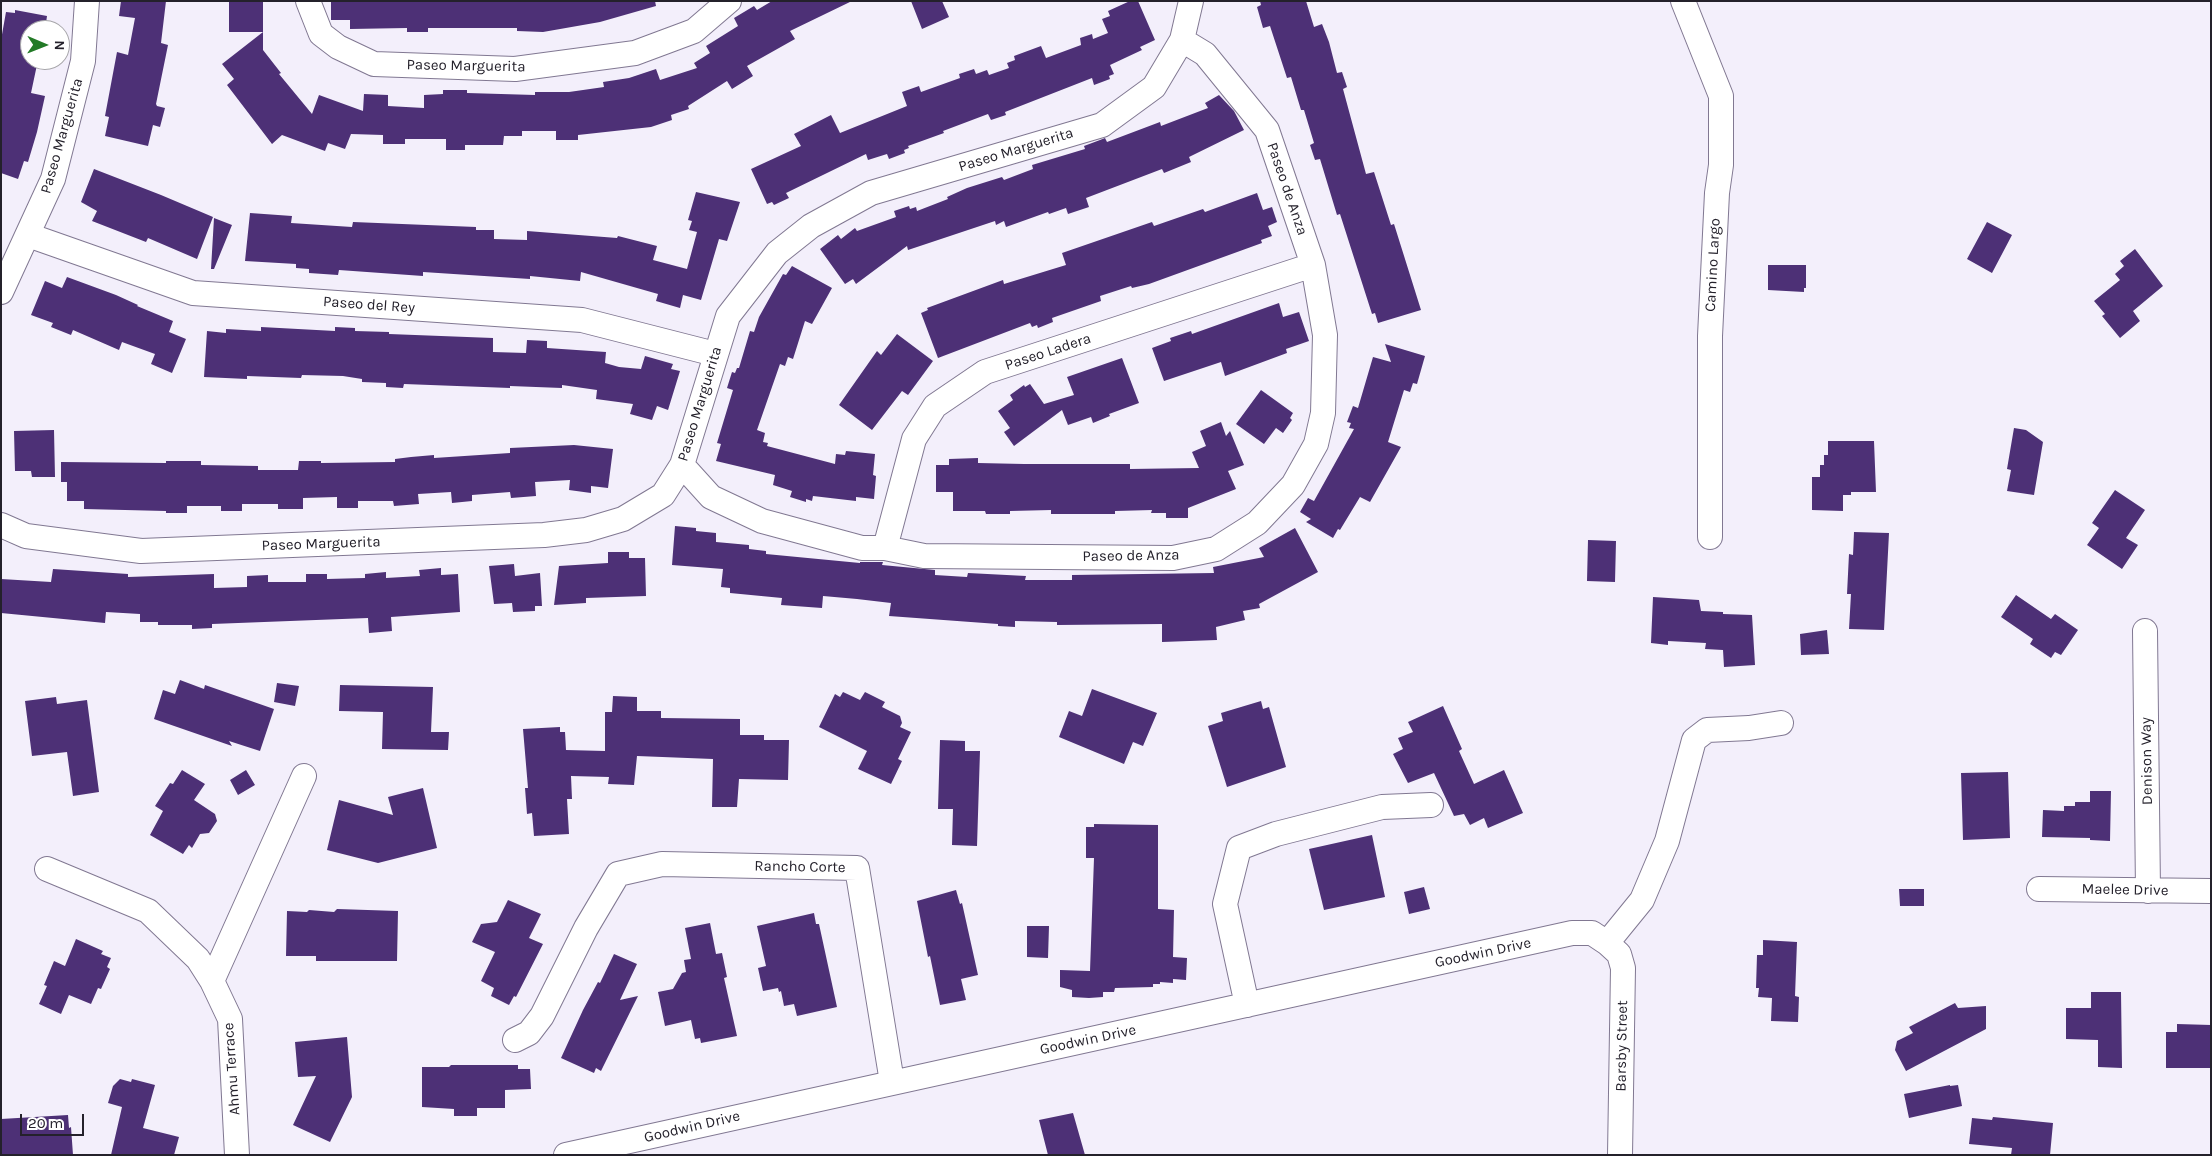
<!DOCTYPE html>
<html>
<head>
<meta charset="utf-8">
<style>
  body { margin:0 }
  #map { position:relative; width:2212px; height:1156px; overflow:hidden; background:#f3effb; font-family:Karla,sans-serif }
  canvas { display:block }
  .frame { position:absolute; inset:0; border:2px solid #24212b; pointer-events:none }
  .north { position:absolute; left:20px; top:20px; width:50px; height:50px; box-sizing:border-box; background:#fff; border:1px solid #a7a6aa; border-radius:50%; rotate:91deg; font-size:14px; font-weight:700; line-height:20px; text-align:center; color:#24212b }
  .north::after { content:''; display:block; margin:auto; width:18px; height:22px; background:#237a27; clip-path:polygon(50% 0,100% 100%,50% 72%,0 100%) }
  .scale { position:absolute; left:20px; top:1114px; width:64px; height:22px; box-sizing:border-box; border:2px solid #24212b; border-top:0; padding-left:6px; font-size:15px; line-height:18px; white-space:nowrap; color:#24212b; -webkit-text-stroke:4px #fff; paint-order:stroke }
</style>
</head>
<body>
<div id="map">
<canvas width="2212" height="1156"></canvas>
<div class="frame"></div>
<div class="north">N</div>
<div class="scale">20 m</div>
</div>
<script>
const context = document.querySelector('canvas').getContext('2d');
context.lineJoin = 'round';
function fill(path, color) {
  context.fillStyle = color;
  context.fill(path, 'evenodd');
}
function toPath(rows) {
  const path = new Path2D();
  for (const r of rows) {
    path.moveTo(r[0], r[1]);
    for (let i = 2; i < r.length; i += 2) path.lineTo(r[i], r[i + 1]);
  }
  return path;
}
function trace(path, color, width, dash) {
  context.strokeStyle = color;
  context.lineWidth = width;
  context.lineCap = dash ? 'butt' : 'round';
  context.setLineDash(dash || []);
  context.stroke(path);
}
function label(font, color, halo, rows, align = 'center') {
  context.font = font + ' Karla,sans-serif';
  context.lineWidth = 5;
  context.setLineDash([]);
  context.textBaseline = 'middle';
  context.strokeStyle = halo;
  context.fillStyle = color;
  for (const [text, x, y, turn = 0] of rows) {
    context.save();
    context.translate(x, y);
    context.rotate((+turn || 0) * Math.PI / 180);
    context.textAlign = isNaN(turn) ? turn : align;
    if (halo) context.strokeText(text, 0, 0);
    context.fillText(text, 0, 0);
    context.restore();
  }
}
const building = toPath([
  [121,1,166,1,161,43,168,45,156,104,157,106,165,108,160,127,153,125,148,146,105,136,109,117,105,116,117,52,128,55,135,18,119,16],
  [229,1,263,1,263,50,281,73,279,74,312,114,319,95,363,111,364,94,388,95,388,106,424,108,424,95,443,94,443,90,467,90,467,93,535,95,535,92,569,92,604,87,603,82,629,78,656,69,660,80,697,68,694,63,710,53,706,46,738,26,734,18,754,6,757,10,772,1,852,1,790,31,795,39,747,66,753,76,732,89,727,81,688,106,689,109,671,115,672,120,651,127,578,135,578,140,556,140,556,131,522,131,522,136,504,136,503,145,465,145,465,150,446,150,446,139,405,139,405,144,383,144,383,135,351,134,345,149,328,143,325,151,282,135,272,144,227,85,234,79,222,64,263,32,229,32],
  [331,1,655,1,656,6,600,22,543,32,517,31,517,28,428,28,428,32,407,32,407,28,350,29,350,20,331,20],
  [911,1,942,1,949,17,922,29],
  [1130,1,1138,1,1155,40,1140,47,1142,50,1110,65,1114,74,1109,76,1110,79,1094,85,1092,78,1005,112,1006,115,991,120,988,114,943,131,944,133,908,146,909,148,904,150,905,153,889,159,887,154,868,160,866,154,786,193,789,198,774,205,772,202,767,204,751,169,801,146,794,134,831,115,840,133,907,106,902,92,919,86,921,92,960,78,959,74,974,69,976,74,987,70,989,75,1009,68,1007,63,1015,60,1014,56,1041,46,1046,58,1081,45,1080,38,1092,34,1093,39,1108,33,1102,19,1110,16,1108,11],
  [1260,1,1306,1,1314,27,1322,24,1329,42,1337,73,1342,72,1347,87,1343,89,1366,174,1374,172,1391,225,1394,224,1421,310,1378,323,1375,313,1372,314,1340,214,1337,215,1320,159,1315,160,1310,145,1314,143,1304,110,1301,110,1291,77,1287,78,1270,26,1263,28,1257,7,1261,5],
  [15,10,47,16,45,30,30,30,30,60,38,60,31,93,45,96,37,132,28,162,24,161,18,179,1,173,1,40,6,12,15,13],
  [1219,95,1234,111,1244,130,1189,157,1191,162,1164,173,1162,169,1086,198,1089,207,1068,214,1066,208,1049,214,1048,212,1006,227,1004,221,996,225,995,221,908,250,907,246,856,284,853,279,845,284,820,249,838,235,841,239,855,228,857,231,896,217,894,211,909,206,910,209,916,207,917,211,948,199,947,197,967,188,1002,177,1004,180,1033,169,1032,165,1085,149,1084,146,1100,140,1105,138,1107,142,1160,122,1161,126,1208,108,1205,103],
  [94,169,161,195,213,217,197,259,148,238,146,242,92,221,97,211,81,202],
  [696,192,740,202,727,241,719,239,701,300,683,295,680,308,656,301,658,294,581,272,580,281,530,276,530,279,423,272,423,276,339,270,338,275,309,273,309,269,296,268,296,264,245,261,250,213,292,216,291,223,352,227,353,222,476,227,476,230,494,230,494,239,527,240,527,231,617,238,618,236,657,246,653,260,687,269,697,232,689,230,692,221,688,220],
  [1257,193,1263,210,1272,207,1277,222,1268,226,1272,236,1261,240,1262,243,1149,284,1132,288,1131,286,1100,296,1101,301,1052,318,1053,322,1038,328,1037,325,1032,327,1030,323,938,358,921,313,928,310,927,308,1003,280,1004,284,1066,265,1062,253,1152,222,1154,226,1203,209,1205,212],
  [214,218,232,225,214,269,211,269],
  [1987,222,2012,235,1992,273,1967,259],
  [2135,249,2163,286,2133,311,2140,321,2120,338,2102,316,2105,314,2094,301,2120,280,2115,274,2124,266,2120,261],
  [1768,265,1806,265,1806,288,1804,288,1804,292,1768,290],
  [792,266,832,288,812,324,805,321,793,359,788,357,785,366,780,364,757,430,765,433,763,442,768,443,767,446,835,464,836,454,845,455,846,451,875,454,873,475,876,476,874,499,856,497,856,501,813,496,812,501,806,499,806,502,790,497,792,491,773,485,775,475,716,461,721,444,717,443,733,390,727,388,732,372,735,373,737,368,739,368,750,331,754,332,759,317,783,274,786,275],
  [67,277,116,295,138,305,137,306,173,321,169,332,186,339,172,373,151,364,155,354,122,342,119,350,73,330,71,335,51,327,53,323,31,315,45,281,62,288],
  [1279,303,1283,317,1299,312,1309,341,1286,349,1287,353,1225,376,1221,362,1164,381,1152,348,1171,341,1170,338,1191,331,1192,334],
  [261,327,335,331,335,327,355,328,355,331,389,332,389,334,493,338,493,352,526,353,527,340,547,341,547,348,606,352,605,363,619,367,641,369,645,356,673,364,671,369,680,371,668,410,657,406,652,420,630,414,633,404,596,399,597,390,562,385,562,388,510,386,510,388,404,384,403,388,386,387,386,383,362,382,362,379,343,376,302,375,301,378,247,376,247,379,204,377,207,331,226,333,226,329,261,331],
  [897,334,933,361,908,395,902,391,872,430,839,405,877,351,881,355],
  [1385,344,1425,356,1417,384,1413,383,1410,392,1404,390,1388,442,1401,447,1370,502,1360,497,1340,530,1338,529,1333,538,1306,522,1311,519,1300,512,1308,498,1314,501,1354,429,1349,428,1351,423,1347,422,1353,406,1358,408,1373,357,1391,362],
  [1122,358,1139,403,1109,414,1110,416,1093,423,1091,417,1068,425,1062,410,1014,446,1004,432,1010,428,998,411,1013,400,1010,395,1024,385,1025,387,1030,384,1044,404,1074,395,1067,377],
  [1261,390,1293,413,1290,418,1292,420,1283,433,1276,428,1264,444,1236,424],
  [1221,422,1226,436,1230,431,1244,465,1228,471,1236,489,1188,508,1188,518,1166,518,1166,513,1151,513,1152,510,1115,511,1115,514,1051,514,1051,510,1010,511,1010,514,986,514,985,511,953,511,953,492,936,492,936,465,949,465,949,459,978,458,978,463,1024,464,1130,464,1130,469,1199,468,1192,452,1206,446,1200,431],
  [2014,428,2026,430,2043,442,2034,495,2007,491,2011,470,2007,469],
  [54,430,55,477,32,477,31,471,15,471,14,431],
  [1828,441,1874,441,1876,492,1851,492,1851,495,1843,495,1843,511,1812,510,1812,477,1820,477,1820,465,1824,465,1824,455,1828,455],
  [574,445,613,449,608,488,591,486,591,493,569,490,570,480,535,482,536,496,511,498,510,492,472,495,472,501,452,503,451,492,418,494,419,504,394,506,393,501,358,501,358,508,337,508,337,497,303,498,303,509,278,509,278,504,242,504,242,511,221,511,221,506,187,506,187,513,166,513,166,511,84,509,84,501,67,501,67,482,61,482,61,462,166,463,166,461,201,461,201,465,258,466,258,470,298,470,299,461,321,461,321,463,395,462,395,459,411,457,434,455,434,458,510,453,510,448],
  [2115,490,2145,510,2126,538,2138,545,2122,569,2087,545,2099,528,2092,523],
  [675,526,696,528,696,531,716,533,716,542,749,545,749,549,766,551,766,554,860,563,860,562,883,562,882,565,935,570,935,575,967,577,968,573,1026,576,1025,580,1072,580,1072,575,1214,573,1213,567,1264,557,1259,548,1295,528,1318,572,1259,604,1260,608,1243,611,1245,620,1216,627,1217,640,1162,642,1162,624,1057,625,1057,622,1015,621,1015,627,998,626,998,624,889,616,891,603,857,599,823,596,822,608,781,605,782,598,730,593,730,588,721,587,723,569,672,565],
  [1854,532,1889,533,1884,630,1849,629,1851,594,1847,594,1849,554,1853,555],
  [1588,540,1616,541,1615,582,1587,581],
  [608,552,629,552,629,558,645,558,646,596,586,598,586,603,554,605,559,566,608,563],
  [514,564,515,576,540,573,542,606,535,606,535,611,513,612,512,603,494,604,489,566],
  [441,568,441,575,458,574,460,612,391,617,392,631,369,633,368,618,212,624,212,628,192,629,192,625,158,625,158,622,140,622,140,614,106,612,105,623,1,613,1,579,51,582,53,569,128,574,128,577,214,574,214,588,247,587,247,576,268,575,268,582,306,582,306,574,327,574,327,579,365,578,365,574,386,572,386,578,420,576,419,570],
  [2016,595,2051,619,2055,614,2078,630,2061,655,2055,652,2051,658,2030,644,2033,639,2001,617],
  [1653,597,1699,600,1701,611,1723,612,1723,614,1752,615,1755,665,1724,667,1723,650,1705,649,1706,643,1668,641,1668,645,1651,643],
  [1827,630,1829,654,1801,655,1800,634],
  [180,680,204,689,205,685,274,709,260,751,229,741,232,746,154,719,163,690,175,694],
  [277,683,299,686,295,706,274,702],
  [340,685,433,687,431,732,449,732,448,750,382,749,383,712,339,711],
  [1092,689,1157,713,1143,746,1133,742,1124,764,1059,737,1069,711,1082,716],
  [843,692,860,700,865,692,885,702,882,707,900,716,902,723,900,727,911,732,898,759,902,761,891,784,858,769,867,751,819,727,835,694,840,697],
  [613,696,637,697,637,711,661,711,661,718,740,719,740,735,764,735,764,740,789,740,788,780,739,779,737,807,712,807,713,759,637,756,634,785,608,784,609,777,571,776,572,799,567,799,569,834,534,836,532,813,527,814,525,788,528,788,523,729,560,727,560,732,565,732,566,750,605,751,605,712,612,712],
  [56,697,57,704,87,700,99,792,73,796,67,752,32,756,25,701],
  [1261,701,1263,709,1269,707,1286,767,1227,787,1208,726,1223,721,1221,713],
  [1443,706,1462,749,1459,751,1474,784,1504,770,1523,813,1488,828,1484,818,1470,825,1464,814,1454,816,1434,773,1408,783,1393,754,1403,749,1398,738,1413,732,1408,722],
  [940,740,965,741,965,751,980,751,977,846,952,845,953,809,938,809],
  [182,770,205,784,194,800,215,814,217,821,209,833,200,834,192,848,189,845,183,854,150,835,163,811,155,806,170,783,173,784],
  [246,770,255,785,238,795,230,780],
  [2008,772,2010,838,1963,840,1961,773],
  [423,788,437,848,378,863,327,850,339,800,393,815,388,797],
  [2090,791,2111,791,2110,841,2090,840,2090,838,2042,837,2043,810,2064,811,2064,806,2075,806,2075,802,2090,802],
  [1094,824,1158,825,1158,909,1174,910,1173,957,1187,958,1186,980,1173,979,1173,983,1160,982,1160,984,1153,984,1153,987,1115,988,1114,992,1103,992,1103,997,1089,998,1072,997,1072,990,1060,987,1060,970,1090,971,1094,858,1086,858,1086,827,1094,827],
  [1372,835,1385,897,1324,910,1309,849],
  [1424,887,1430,909,1409,914,1404,892],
  [1899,889,1924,889,1924,906,1900,906],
  [956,890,960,904,962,903,978,975,961,979,966,1000,940,1005,930,956,928,957,917,901],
  [508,900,541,914,529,938,543,944,516,997,514,996,509,1005,491,996,494,988,481,981,495,952,472,942,481,924,497,922],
  [337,909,398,911,397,961,316,961,316,956,286,956,287,911,307,912,309,910,334,912],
  [814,913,816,924,819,924,837,1007,797,1016,794,1004,784,1006,781,991,779,992,778,988,763,991,758,968,766,966,757,926],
  [710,923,716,954,722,953,727,977,724,978,737,1036,701,1043,700,1038,695,1039,691,1020,665,1026,658,992,673,989,682,973,686,972,684,960,691,959,685,928],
  [1027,926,1049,926,1048,958,1027,957],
  [76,939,103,951,101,954,111,958,107,967,110,969,101,989,98,988,91,1004,69,995,61,1014,39,1004,47,986,44,985,54,961,65,966],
  [1763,940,1797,942,1795,996,1799,997,1798,1022,1771,1021,1772,998,1758,997,1759,988,1756,988,1757,955,1763,955],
  [614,954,637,964,620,1000,638,996,601,1071,596,1068,594,1073,561,1058,583,1010,598,982,600,983],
  [2091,992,2121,992,2122,1068,2098,1067,2098,1040,2066,1039,2066,1008,2091,1008],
  [1955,1003,1958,1008,1986,1006,1986,1029,1906,1071,1895,1050,1897,1041,1913,1033,1909,1027],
  [2177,1024,2211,1025,2211,1068,2166,1068,2166,1032,2177,1032],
  [347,1037,352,1097,330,1142,293,1125,316,1076,298,1077,295,1042],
  [451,1065,518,1065,518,1069,530,1069,531,1089,505,1090,505,1108,477,1108,477,1116,454,1116,454,1109,422,1107,422,1067,449,1067],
  [120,1079,131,1082,132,1079,155,1085,143,1128,179,1137,174,1155,111,1155,122,1107,108,1103,113,1086],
  [1950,1085,1950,1086,1958,1085,1962,1106,1909,1118,1904,1094],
  [1073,1113,1085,1155,1048,1155,1039,1120],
  [68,1115,69,1128,71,1127,73,1155,1,1155,1,1119],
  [1993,1117,2053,1123,2050,1155,2011,1155,2012,1148,1969,1144,1972,1118,1992,1120]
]);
const minor = toPath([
  [308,1,321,34,338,47,374,64,515,69,635,53,694,31,729,1],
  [1683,1,1721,96,1721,165,1717,193,1710,336,1710,537],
  [28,235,193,293,582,320,715,354],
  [1,292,53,179,83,61,87,1],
  [682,465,711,497,762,521,862,548,885,548,924,556,1173,558,1216,549,1257,523,1293,485,1316,444,1323,413,1325,335,1313,265,1267,130,1205,54,1182,40],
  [1,525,26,536,141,551,544,535,586,530,623,519,663,495,682,465,728,316,777,253,811,226,871,193,1102,125,1154,87,1182,40,1191,1],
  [885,548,914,439,935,406,985,372,1313,265],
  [2145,631,2148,891],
  [47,869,148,911,198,959,212,981,230,1019,237,1155],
  [2039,889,2211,891],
  [1607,943,1642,900,1667,841,1694,740,1707,730,1749,728,1781,723],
  [212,981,304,776],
  [1247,1005,1225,904,1239,848,1276,834,1382,807,1431,805],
  [515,1040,529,1033,542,1016,586,928,618,874,662,864,857,868,892,1082],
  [566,1155,1572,933,1592,933,1607,943,1619,954,1623,968,1620,1155]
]);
const streetNames = [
  ["Paseo Marguerita",466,66,1],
  ["Paseo Marguerita",62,136,-74],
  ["Paseo Marguerita",1016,150,-17],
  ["Paseo de Anza",1287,189,71],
  ["Camino Largo",1713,265,-87],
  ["Paseo del Rey",369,305,4],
  ["Paseo Ladera",1048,352,-18],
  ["Paseo Marguerita",700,404,-73],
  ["Paseo Marguerita",321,544,-2],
  ["Paseo de Anza",1131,556,-1],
  ["Denison Way",2147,761,-91],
  ["Rancho Corte",800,867,1],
  ["Maelee Drive",2125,890,1],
  ["Goodwin Drive",1483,953,-12],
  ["Goodwin Drive",1088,1040,-12],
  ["Barsby Street",1622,1046,-89],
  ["Ahmu Terrace",232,1069,-94],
  ["Goodwin Drive",692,1127,-13]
];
fill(building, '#4d3076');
trace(minor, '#817892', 26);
trace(minor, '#fff', 24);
label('15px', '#24212b', '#fff', streetNames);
</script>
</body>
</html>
